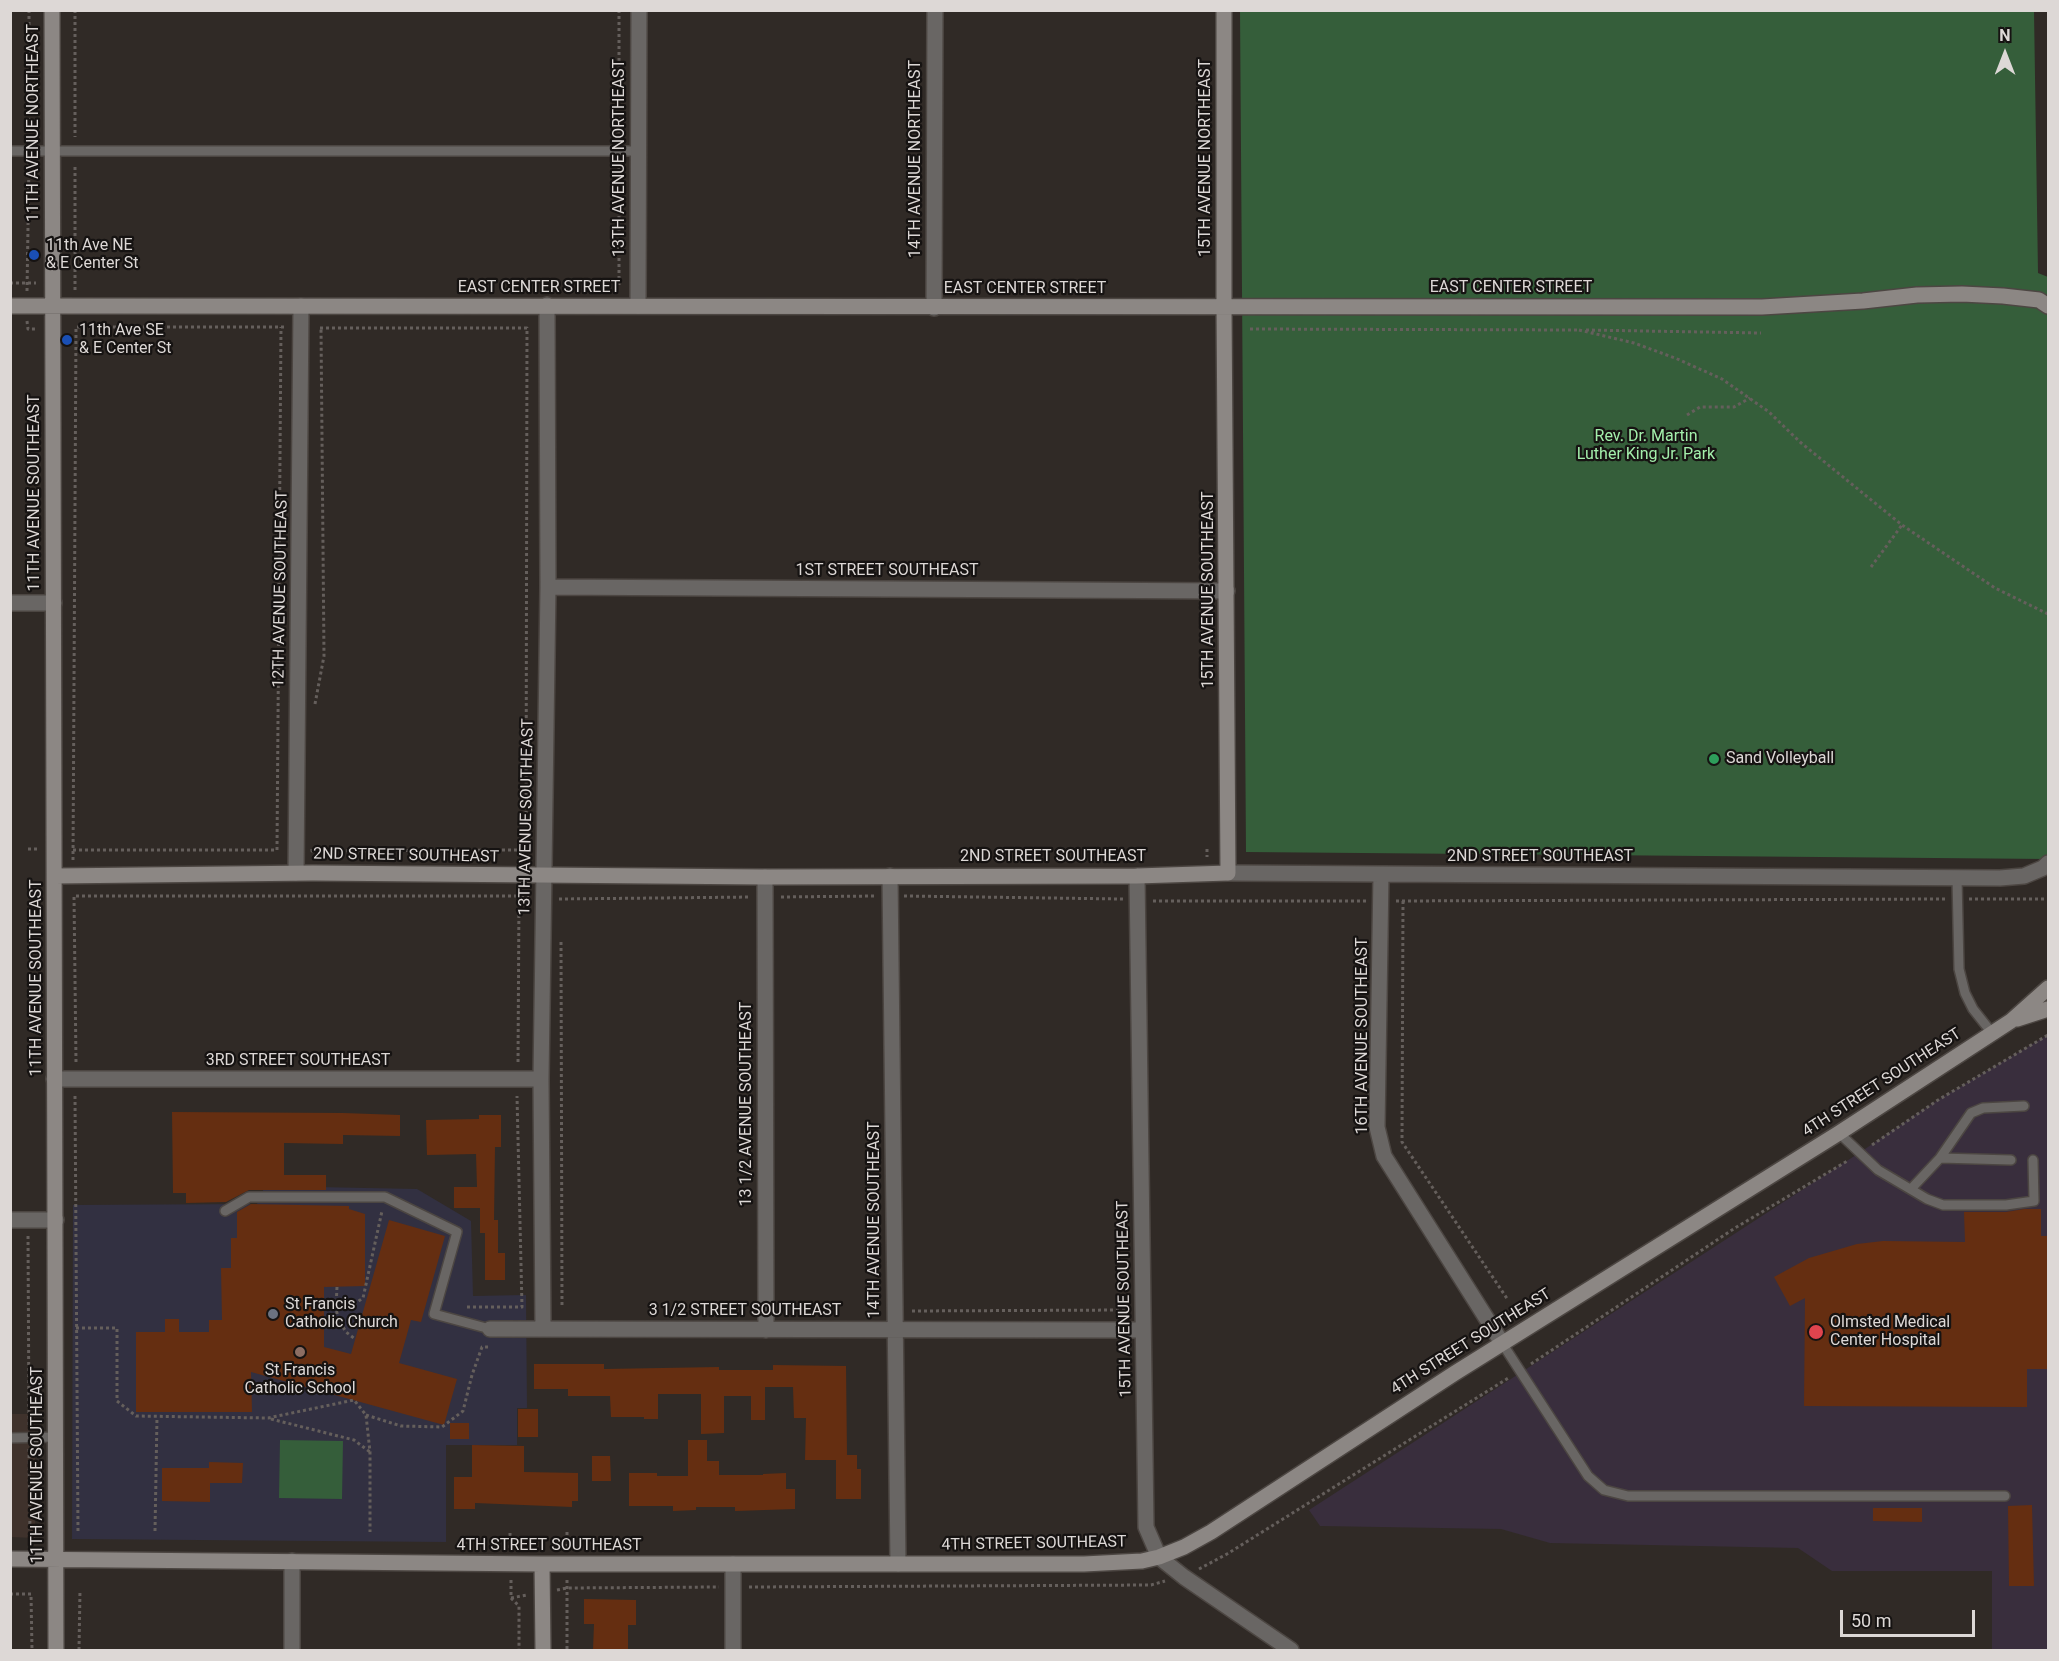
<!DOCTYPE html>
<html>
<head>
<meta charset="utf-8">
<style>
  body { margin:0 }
  #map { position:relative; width:2059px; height:1661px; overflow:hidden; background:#302a26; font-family:Roboto,sans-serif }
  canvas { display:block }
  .frame { position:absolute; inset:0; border:12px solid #ddd8d6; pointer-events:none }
  .north { position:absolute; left:1975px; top:24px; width:60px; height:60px; -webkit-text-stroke:4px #161312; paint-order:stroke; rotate:0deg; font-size:16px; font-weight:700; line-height:24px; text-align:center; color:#ddd8d6 }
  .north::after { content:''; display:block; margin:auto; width:21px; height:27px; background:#ddd8d6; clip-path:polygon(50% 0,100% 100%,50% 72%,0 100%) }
  .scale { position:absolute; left:1840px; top:1610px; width:135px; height:27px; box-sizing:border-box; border:3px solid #ddd8d6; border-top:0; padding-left:8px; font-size:18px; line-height:21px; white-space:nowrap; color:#ddd8d6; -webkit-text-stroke:4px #161312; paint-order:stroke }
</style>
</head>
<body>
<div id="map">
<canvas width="2059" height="1661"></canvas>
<div class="frame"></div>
<div class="north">N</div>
<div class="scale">50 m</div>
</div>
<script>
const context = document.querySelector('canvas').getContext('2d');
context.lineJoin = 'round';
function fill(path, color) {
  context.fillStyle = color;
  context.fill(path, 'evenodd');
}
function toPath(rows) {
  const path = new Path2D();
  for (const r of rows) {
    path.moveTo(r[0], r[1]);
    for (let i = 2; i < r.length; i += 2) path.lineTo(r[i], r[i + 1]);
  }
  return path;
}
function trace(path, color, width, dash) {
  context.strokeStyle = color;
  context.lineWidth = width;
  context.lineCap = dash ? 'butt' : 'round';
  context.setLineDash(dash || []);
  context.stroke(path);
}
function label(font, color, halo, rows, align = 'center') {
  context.font = font + ' Roboto,sans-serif';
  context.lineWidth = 4.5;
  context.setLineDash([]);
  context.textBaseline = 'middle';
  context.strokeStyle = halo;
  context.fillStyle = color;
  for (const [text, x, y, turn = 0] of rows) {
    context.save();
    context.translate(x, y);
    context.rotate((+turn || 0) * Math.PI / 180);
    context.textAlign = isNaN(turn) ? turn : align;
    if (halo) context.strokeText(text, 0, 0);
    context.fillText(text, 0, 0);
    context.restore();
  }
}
const built = toPath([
  [11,1414,35,1414,35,1538,11,1537]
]);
const education = toPath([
  [265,1186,417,1189,471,1221,473,1296,526,1295,527,1408,517,1408,517,1445,446,1445,446,1542,72,1539,73,1205,257,1204]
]);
const medical = toPath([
  [2048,1035,2048,1650,1992,1650,1992,1571,1832,1571,1798,1548,1550,1543,1501,1529,1320,1526,1309,1510,1859,1153,1938,1100]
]);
const green = toPath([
  [1240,11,2034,11,2038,273,2048,277,2048,859,1246,852],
  [280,1440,343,1441,342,1499,279,1498]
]);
const building = toPath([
  [172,1112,343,1113,400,1115,400,1136,343,1135,343,1144,284,1143,284,1175,326,1175,326,1190,249,1190,226,1202,186,1203,186,1193,173,1193],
  [479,1115,501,1115,501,1147,495,1147,494,1220,498,1220,498,1253,505,1253,505,1280,485,1280,485,1233,480,1233,480,1208,454,1208,454,1187,477,1187,476,1154,427,1155,426,1120,479,1119],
  [251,1204,349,1206,349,1209,365,1214,365,1286,324,1287,324,1347,351,1354,389,1220,445,1236,421,1322,411,1320,399,1363,457,1379,444,1425,251,1372,252,1412,136,1412,136,1332,165,1332,165,1319,179,1319,179,1332,209,1332,209,1320,222,1320,221,1268,231,1268,231,1238,237,1238,237,1212],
  [2024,1209,2041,1209,2041,1236,2049,1236,2049,1369,2027,1369,2027,1407,1804,1406,1805,1298,1790,1306,1774,1277,1809,1258,1857,1244,1883,1241,1965,1242,1964,1212,2006,1212],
  [534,1364,604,1364,604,1369,719,1367,719,1370,773,1370,773,1365,846,1366,847,1455,857,1455,857,1469,861,1469,861,1499,836,1499,836,1460,805,1460,806,1418,794,1418,793,1387,765,1387,765,1420,751,1420,751,1396,724,1396,724,1433,701,1434,701,1394,658,1394,658,1419,644,1419,644,1417,611,1417,610,1396,568,1396,568,1389,534,1389],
  [518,1409,538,1409,538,1437,518,1437],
  [450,1423,469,1423,469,1439,450,1439],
  [688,1440,707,1440,707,1461,719,1461,719,1475,763,1475,763,1474,786,1473,786,1489,795,1489,795,1509,735,1511,735,1507,696,1507,696,1510,673,1511,673,1506,629,1506,629,1473,657,1473,657,1476,688,1476],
  [472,1445,524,1446,524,1472,578,1473,578,1501,572,1501,572,1507,475,1503,475,1509,454,1509,454,1477,472,1477],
  [592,1456,610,1456,611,1481,592,1481],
  [209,1462,243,1463,242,1483,210,1483,210,1502,162,1501,162,1468,209,1468],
  [2032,1505,2034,1586,2009,1586,2008,1506],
  [1873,1508,1922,1508,1922,1522,1873,1521],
  [584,1599,636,1600,636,1625,628,1625,628,1650,593,1650,594,1624,584,1624]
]);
const path = toPath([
  [29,10,29,138],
  [75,10,75,137],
  [619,139,619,10],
  [10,283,36,283],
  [619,285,619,163],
  [75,290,75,165],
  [27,291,29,162],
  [27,321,28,329,37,329],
  [1250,329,1579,330],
  [1579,330,1634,343,1675,358,1722,379,1769,412,1800,442,1902,525,1995,588,2048,614],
  [1586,330,1761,333],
  [1687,415,1700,407,1734,407,1750,398],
  [1871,567,1902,525],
  [315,704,324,656,321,328],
  [28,849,39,849],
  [312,849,312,851,526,850,527,328,317,328],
  [1207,849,1207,857],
  [73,850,277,850,281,327],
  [73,860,76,327,287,327],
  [520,892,519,896,529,897],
  [28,896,38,896],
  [904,896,1123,899],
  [781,897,874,896],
  [559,899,751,897],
  [1969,899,2048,899],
  [1153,901,1366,901],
  [1396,901,1945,899],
  [1403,901,1402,1142,1508,1300],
  [561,942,562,1306],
  [76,1062,74,896,519,896,518,1064],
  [75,1096,78,1532],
  [1872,1145,1938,1100,2048,1035],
  [28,1236,29,1425],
  [337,1287,336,1307,338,1319,346,1332,355,1339],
  [467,1307,522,1307,517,1096],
  [324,1308,353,1305,363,1298,382,1211],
  [912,1311,1127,1310],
  [76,1328,117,1328,117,1401,136,1416,268,1418,354,1400,366,1415,370,1452,370,1532],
  [1531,1364,1735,1228,1849,1160],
  [366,1415,401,1426,442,1427,463,1411,472,1375,482,1347,489,1347],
  [271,1419,354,1440,370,1452],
  [29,1449,30,1532],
  [155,1531,157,1417],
  [567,1532,567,1550],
  [510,1533,510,1549],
  [1199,1569,1227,1554,1510,1377],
  [511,1580,511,1598,519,1606,519,1650],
  [567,1580,567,1650],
  [749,1587,1151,1585,1165,1581],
  [557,1590,567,1588,719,1587],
  [10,1594,31,1594,32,1650],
  [511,1598,527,1595],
  [79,1650,80,1590]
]);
const lane = toPath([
  [10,151,638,151],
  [1957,878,1959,969,1965,993,1973,1009,1992,1033],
  [1839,1133,1878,1170,1927,1199,1943,1205,2006,1205,2034,1201,2033,1160],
  [1940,1158,2011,1160],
  [1911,1189,1940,1158,1971,1113,1983,1108,2024,1106],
  [225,1211,249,1197,385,1197,457,1232,434,1314,490,1329],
  [1502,1343,1588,1476,1604,1490,1628,1496,2005,1496],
  [10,1438,56,1437]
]);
const street = toPath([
  [638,306,639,10],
  [934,308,935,10],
  [548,587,1227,591],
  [10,603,54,603],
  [296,873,301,306],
  [1228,873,2000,878,2024,876,2043,868,2048,863],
  [1381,874,1377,1127,1384,1156,1502,1343],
  [890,876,898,1564],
  [1137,876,1146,1527,1159,1557,1184,1577,1291,1650],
  [765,877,766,1330],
  [54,1079,541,1079],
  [10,1220,56,1220],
  [543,1328,541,1079,548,587,547,305],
  [490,1329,1143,1330],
  [292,1561,292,1650],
  [733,1564,733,1650]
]);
const secondary = toPath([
  [52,10,56,1650],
  [10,306,1762,307,1863,301,1917,295,1962,294,2003,296,2039,300,2048,306],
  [55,876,313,873,765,877,1137,876,1228,873,1224,306,1224,10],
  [2017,1019,2048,1009],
  [10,1559,542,1564,1084,1564,1142,1561,1159,1557,1184,1547,1211,1532,1455,1373,1839,1133,2011,1021,2048,988],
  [542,1564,543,1650]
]);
const markers = [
  [34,255,6,"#1a4fb4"],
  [67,340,6,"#1a4fb4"],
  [1714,759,6,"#2e9e5b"],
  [273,1314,6,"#6b7280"],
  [1816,1332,8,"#e0444e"],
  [300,1352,6,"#8d6e63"]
];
const streetNames = [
  ["11TH AVENUE NORTHEAST",34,123,-90],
  ["13TH AVENUE NORTHEAST",620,158,-90],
  ["15TH AVENUE NORTHEAST",1206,158,-90],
  ["14TH AVENUE NORTHEAST",916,159,-90],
  ["EAST CENTER STREET",539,288],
  ["EAST CENTER STREET",1511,288],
  ["EAST CENTER STREET",1025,289],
  ["11TH AVENUE SOUTHEAST",35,493,-90],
  ["1ST STREET SOUTHEAST",887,571],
  ["12TH AVENUE SOUTHEAST",281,589,-89],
  ["15TH AVENUE SOUTHEAST",1209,590,-90],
  ["13TH AVENUE SOUTHEAST",527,817,-89],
  ["2ND STREET SOUTHEAST",406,856,1],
  ["2ND STREET SOUTHEAST",1053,857],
  ["2ND STREET SOUTHEAST",1540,857],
  ["11TH AVENUE SOUTHEAST",37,978,-90],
  ["16TH AVENUE SOUTHEAST",1363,1036,-90],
  ["3RD STREET SOUTHEAST",298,1061],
  ["4TH STREET SOUTHEAST",1882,1083,-33],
  ["13 1/2 AVENUE SOUTHEAST",747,1104,-90],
  ["14TH AVENUE SOUTHEAST",875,1220,-90],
  ["15TH AVENUE SOUTHEAST",1125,1299,-91],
  ["3 1/2 STREET SOUTHEAST",745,1311],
  ["4TH STREET SOUTHEAST",1471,1342,-32],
  ["11TH AVENUE SOUTHEAST",38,1465,-90],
  ["4TH STREET SOUTHEAST",1034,1544,-1],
  ["4TH STREET SOUTHEAST",549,1546]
];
const poiNames = [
  ["11th Ave NE",46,246],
  ["& E Center St",46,264],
  ["11th Ave SE",79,331],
  ["& E Center St",79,349],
  ["Sand Volleyball",1726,759],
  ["St Francis",285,1305],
  ["Catholic Church",285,1323],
  ["Olmsted Medical",1830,1323],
  ["Center Hospital",1830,1341],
  ["St Francis",300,1371,"center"],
  ["Catholic School",300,1389,"center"]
];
const parkNames = [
  ["Rev. Dr. Martin",1646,437],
  ["Luther King Jr. Park",1646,455]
];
fill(built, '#3f322c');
fill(education, '#323041');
fill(medical, '#392e3d');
fill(green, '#355e3a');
fill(building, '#652e11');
trace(lane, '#4c4642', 12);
trace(street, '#4c4642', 18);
trace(secondary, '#4c4642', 18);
trace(path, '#655f5c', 3, [3, 3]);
trace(lane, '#696664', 9);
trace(street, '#696664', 15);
trace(secondary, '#8c8784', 15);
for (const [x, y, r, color] of markers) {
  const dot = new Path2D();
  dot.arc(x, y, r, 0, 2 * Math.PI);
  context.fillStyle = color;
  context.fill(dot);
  trace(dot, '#161312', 2);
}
label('16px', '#ddd8d6', '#161312', streetNames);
label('16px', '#ddd8d6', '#161312', poiNames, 'left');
label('16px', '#a3efab', '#161312', parkNames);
</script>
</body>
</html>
